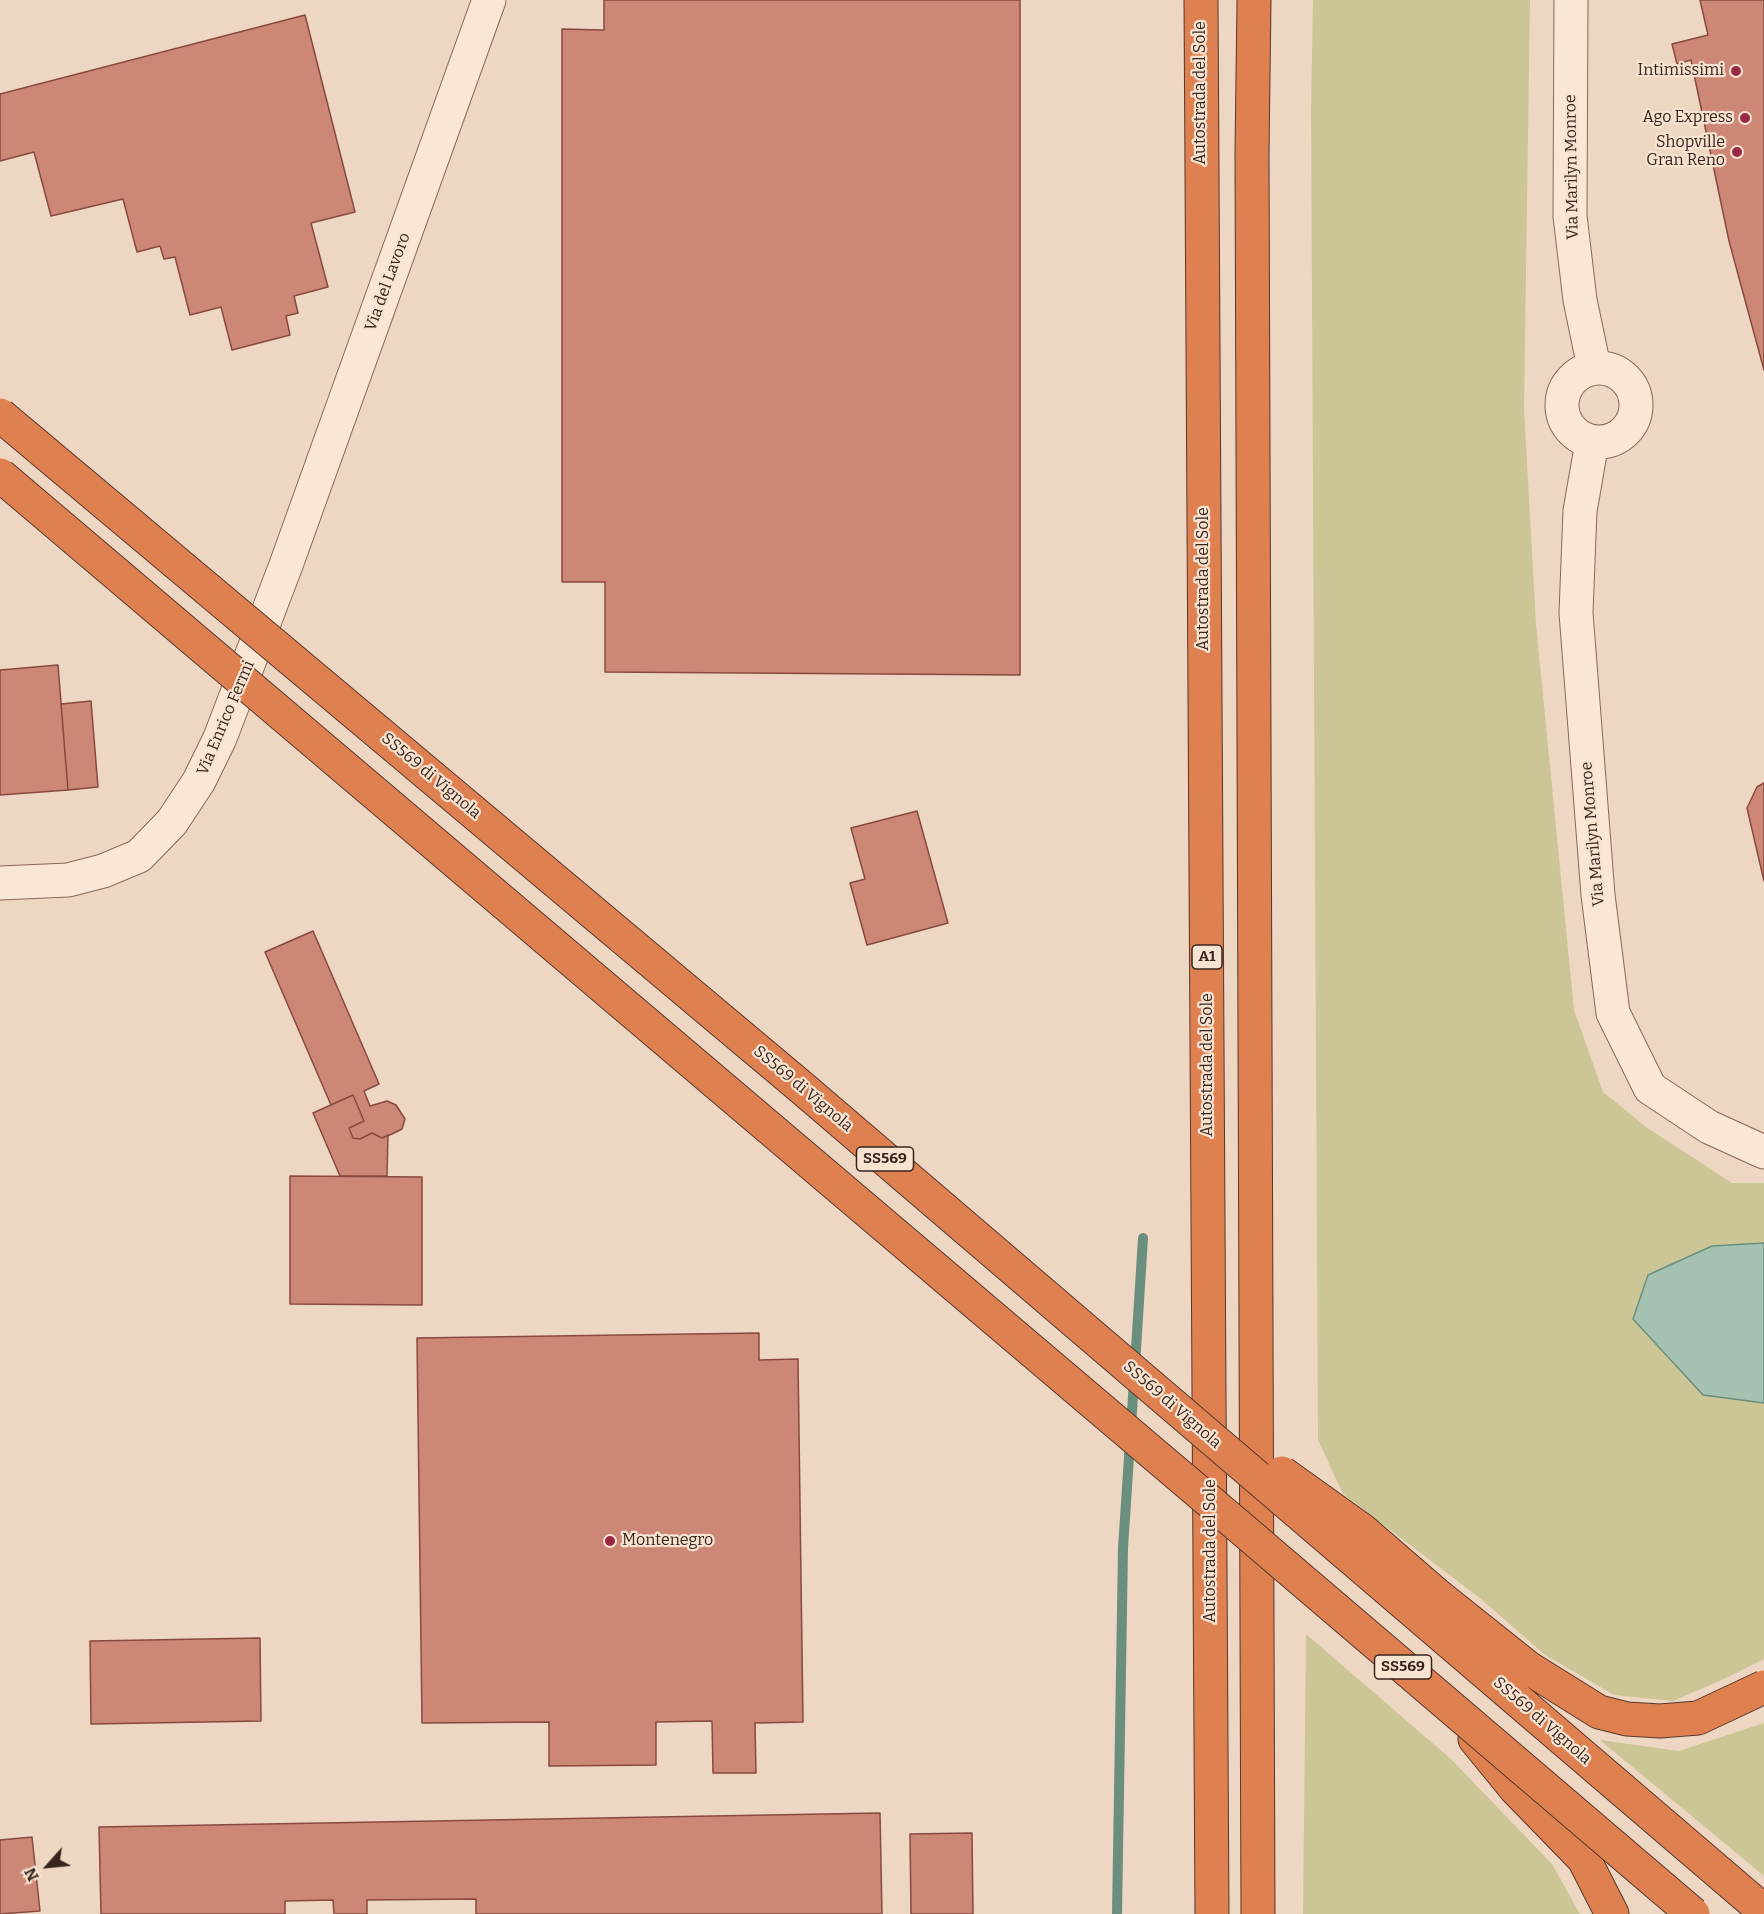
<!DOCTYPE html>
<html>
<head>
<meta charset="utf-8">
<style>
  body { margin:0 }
  #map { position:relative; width:1764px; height:1914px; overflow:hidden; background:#eed7c2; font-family:Bitter,serif }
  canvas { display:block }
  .north { position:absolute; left:18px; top:1836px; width:60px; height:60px; -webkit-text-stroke:4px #f6e3d1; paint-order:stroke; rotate:243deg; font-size:16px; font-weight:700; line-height:24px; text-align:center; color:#38241d }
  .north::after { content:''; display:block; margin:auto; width:21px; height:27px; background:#38241d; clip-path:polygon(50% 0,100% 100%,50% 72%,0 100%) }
</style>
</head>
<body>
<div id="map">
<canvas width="1764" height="1914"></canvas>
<div class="north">N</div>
</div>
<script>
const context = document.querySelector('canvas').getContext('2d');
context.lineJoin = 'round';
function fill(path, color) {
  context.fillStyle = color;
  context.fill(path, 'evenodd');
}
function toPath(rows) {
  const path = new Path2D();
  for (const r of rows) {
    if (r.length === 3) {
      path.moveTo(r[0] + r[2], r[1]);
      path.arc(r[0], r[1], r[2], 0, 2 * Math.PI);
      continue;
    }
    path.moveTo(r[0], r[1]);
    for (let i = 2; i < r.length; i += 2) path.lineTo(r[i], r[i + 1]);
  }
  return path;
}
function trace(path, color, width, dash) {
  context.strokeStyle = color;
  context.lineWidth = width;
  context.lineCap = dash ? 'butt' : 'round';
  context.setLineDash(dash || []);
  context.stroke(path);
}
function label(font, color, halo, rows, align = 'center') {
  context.font = font + ' Bitter,serif';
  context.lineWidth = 4.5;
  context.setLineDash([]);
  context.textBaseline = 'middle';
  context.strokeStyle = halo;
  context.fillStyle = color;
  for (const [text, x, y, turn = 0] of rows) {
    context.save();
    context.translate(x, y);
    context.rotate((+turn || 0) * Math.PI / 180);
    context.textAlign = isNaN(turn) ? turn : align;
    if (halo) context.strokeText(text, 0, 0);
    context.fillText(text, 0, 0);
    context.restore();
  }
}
const green = toPath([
  [1313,0,1530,0,1524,409,1536,624,1574,1010,1603,1092,1646,1127,1732,1183,1764,1183,1764,1659,1724,1679,1673,1701,1614,1695,1545,1655,1481,1599,1343,1494,1318,1440,1311,110],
  [1306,1634,1451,1759,1552,1864,1580,1914,1303,1914],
  [1764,1723,1764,1876,1600,1740,1679,1751]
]);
const water = toPath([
  [1764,1243,1764,1403,1703,1395,1633,1319,1648,1275,1712,1246,1764,1243]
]);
const stream = toPath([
  [1135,1365,1143,1238],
  [1117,1914,1123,1548,1134,1381]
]);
const building = toPath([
  [604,0,1020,0,1020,675,605,672,605,582,562,582,562,29,604,30,604,0],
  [1700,0,1764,0,1764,370,1729,241,1691,60,1677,64,1672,44,1708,35,1700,0],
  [305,15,355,212,311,223,328,287,294,296,298,313,286,316,290,335,232,350,221,307,190,315,175,257,164,259,160,246,137,252,123,199,51,216,34,152,0,161,0,94,305,15],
  [58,665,68,790,0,795,0,670,58,665],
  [91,701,98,787,68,790,61,704,91,701],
  [1764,783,1764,881,1747,808,1757,787,1764,783],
  [917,811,948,923,867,945,850,883,865,879,851,828,917,811],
  [313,931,379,1084,364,1091,370,1106,387,1101,396,1105,405,1119,402,1129,392,1134,382,1138,372,1133,360,1139,353,1138,349,1128,364,1121,353,1095,331,1105,265,952,313,931],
  [353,1095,364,1121,349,1128,353,1138,360,1139,372,1133,382,1138,388,1135,387,1176,340,1176,313,1113,353,1095],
  [290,1176,422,1177,422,1305,290,1304,290,1176],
  [759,1333,759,1360,798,1359,803,1722,755,1723,756,1773,713,1773,712,1721,656,1722,656,1765,549,1766,549,1722,422,1723,417,1338,759,1333],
  [260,1638,261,1721,91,1724,90,1641,260,1638],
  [880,1813,882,1914,476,1914,476,1899,367,1900,367,1914,334,1914,333,1900,285,1901,285,1914,101,1914,99,1827,880,1813],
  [972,1833,973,1914,911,1914,910,1834,972,1833],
  [32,1837,40,1911,0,1914,0,1840,32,1837]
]);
const minor = toPath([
  [1571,0,1570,216,1580,300,1594,367],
  [1599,405,37],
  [1592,442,1580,511,1576,613,1598,895,1613,1013,1650,1088,1709,1127,1764,1152],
  [0,883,68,880,103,871,139,856,172,822,199,781,220,738,286,565,489,0]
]);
const highway = toPath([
  [1201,0,1212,1914],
  [1254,0,1252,153,1258,1914],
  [1475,1739,1515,1788,1584,1859,1612,1914]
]);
const highwayBridge = toPath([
  [0,415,801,1087,1764,1911],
  [0,475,1228,1517,1693,1914],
  [1282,1473,1363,1531,1438,1596,1527,1667,1599,1712,1627,1719,1660,1721,1698,1718,1764,1687]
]);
const markers = [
  [1736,71,6,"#982843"],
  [1745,118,6,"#982843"],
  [1737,152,6,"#982843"],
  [610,1541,6,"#982843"]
];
const shields = [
  [1207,957,30],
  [885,1159,57],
  [1403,1667,57]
];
const shieldNames = [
  ["A1",1207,957],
  ["SS569",885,1159],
  ["SS569",1403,1667]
];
const poiNames = [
  ["Intimissimi",1724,71],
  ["Ago Express",1733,118],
  ["Shopville",1725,143],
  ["Gran Reno",1725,161],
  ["Montenegro",622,1541,"left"]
];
const streetNames = [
  ["Autostrada del Sole",1201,93,-90],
  ["Via Marilyn Monroe",1572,167,-91],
  ["Via del Lavoro",388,282,-70],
  ["Autostrada del Sole",1204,579,-90],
  ["Via Enrico Fermi",226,718,-67],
  ["SS569 di Vignola",431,776,40],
  ["Via Marilyn Monroe",1593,834,-95],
  ["Autostrada del Sole",1208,1065,-90],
  ["SS569 di Vignola",803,1089,40],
  ["SS569 di Vignola",1172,1405,41],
  ["Autostrada del Sole",1211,1551,-90],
  ["SS569 di Vignola",1542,1721,41]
];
fill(green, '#ccc696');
fill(water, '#a4c1b2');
trace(water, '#6b8f7e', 1.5);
trace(stream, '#6b8f7e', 10);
fill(building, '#cd8777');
trace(building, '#884a3e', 1.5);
trace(minor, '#886759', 35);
trace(highway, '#56372d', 35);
trace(minor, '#f9e6d5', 33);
trace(highway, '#df8051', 33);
trace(highwayBridge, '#56372d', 35, []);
trace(highwayBridge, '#df8051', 33);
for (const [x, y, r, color] of markers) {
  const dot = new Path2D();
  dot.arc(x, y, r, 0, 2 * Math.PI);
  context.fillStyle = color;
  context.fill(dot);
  trace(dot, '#f6e3d1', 2);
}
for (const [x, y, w] of shields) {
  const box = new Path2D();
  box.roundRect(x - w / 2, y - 12, w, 24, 4.5);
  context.fillStyle = '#f6e3d1';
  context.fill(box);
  trace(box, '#38241d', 1.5);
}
label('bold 15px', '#38241d', null, shieldNames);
label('16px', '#38241d', '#f6e3d1', poiNames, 'right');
label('16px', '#38241d', '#f6e3d1', streetNames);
</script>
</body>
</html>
